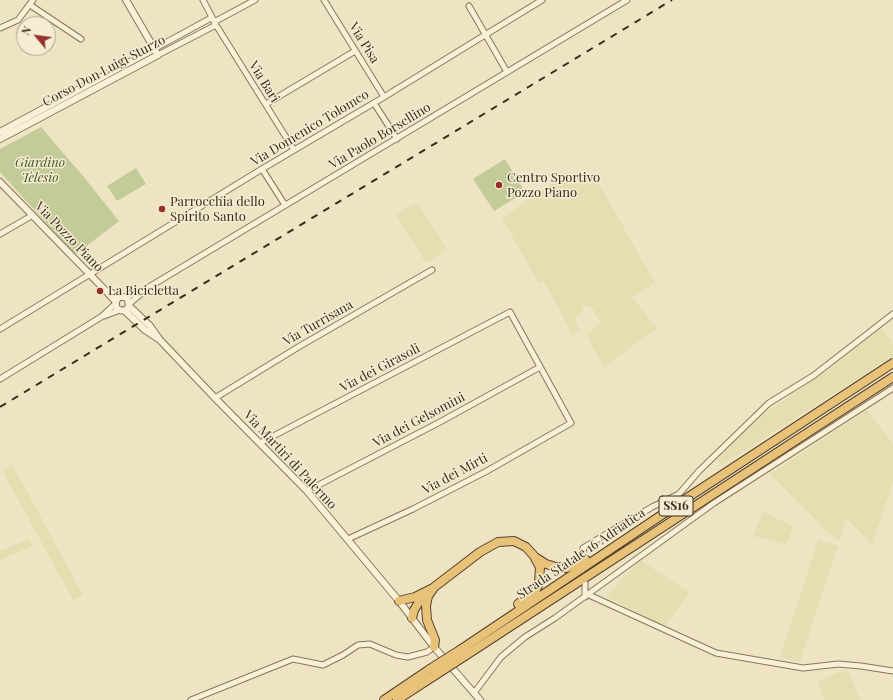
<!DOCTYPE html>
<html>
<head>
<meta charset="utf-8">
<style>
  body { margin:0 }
  #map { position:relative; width:893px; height:700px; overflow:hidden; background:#eee4c4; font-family:"Playfair Display",serif }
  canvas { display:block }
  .north { position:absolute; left:16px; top:16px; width:40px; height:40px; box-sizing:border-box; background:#f5edd3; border:1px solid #aaa08b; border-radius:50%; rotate:299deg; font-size:11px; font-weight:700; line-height:16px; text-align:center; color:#392c1e }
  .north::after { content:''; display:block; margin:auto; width:14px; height:18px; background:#972f2b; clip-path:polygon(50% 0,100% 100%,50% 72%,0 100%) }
</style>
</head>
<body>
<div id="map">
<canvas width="893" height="700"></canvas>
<div class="north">N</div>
</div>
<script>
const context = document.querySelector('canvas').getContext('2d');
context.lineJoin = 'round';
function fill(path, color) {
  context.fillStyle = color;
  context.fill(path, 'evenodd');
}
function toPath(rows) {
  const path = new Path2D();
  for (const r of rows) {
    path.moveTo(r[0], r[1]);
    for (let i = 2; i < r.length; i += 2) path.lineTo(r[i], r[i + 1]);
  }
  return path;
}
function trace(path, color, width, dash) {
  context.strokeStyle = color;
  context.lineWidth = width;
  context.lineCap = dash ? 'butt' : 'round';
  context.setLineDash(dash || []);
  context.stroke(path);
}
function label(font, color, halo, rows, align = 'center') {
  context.font = font + ' "Playfair Display",serif';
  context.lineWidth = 3;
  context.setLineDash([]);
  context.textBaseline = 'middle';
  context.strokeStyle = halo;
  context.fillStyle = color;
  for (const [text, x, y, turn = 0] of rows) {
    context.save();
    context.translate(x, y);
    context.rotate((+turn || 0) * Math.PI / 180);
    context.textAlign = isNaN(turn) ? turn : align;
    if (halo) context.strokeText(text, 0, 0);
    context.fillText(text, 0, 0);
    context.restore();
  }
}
const farmland = toPath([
  [568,172,594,175,655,283,632,297,657,328,604,367,586,334,601,323,592,308,583,305,582,313,574,319,580,331,572,334,544,281,539,284,502,218],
  [417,202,447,250,426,263,396,215],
  [881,328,893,343,893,356,722,465,717,460,736,439,764,414,825,372],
  [867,410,893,444,893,482,872,545,846,518,840,541,830,535,770,474],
  [12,464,83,595,73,600,2,470],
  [763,512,794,527,786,544,753,536],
  [29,539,32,546,0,560,0,551],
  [818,540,838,546,800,662,780,657],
  [640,560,690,593,664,627,606,596],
  [848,669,860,700,824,700,817,681]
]);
const green = toPath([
  [41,127,83,176,119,221,75,255,0,172,0,149],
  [505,159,525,192,494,211,473,179],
  [136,168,146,184,117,201,107,186]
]);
const minor = toPath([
  [203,0,216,25,294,150],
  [324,0,384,97],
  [30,5,81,39],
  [469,6,507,72],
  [214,22,255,0],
  [0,28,18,20,33,0],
  [154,49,211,18],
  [158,55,216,25],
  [374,103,397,139],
  [266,104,355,51],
  [262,169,285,205],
  [0,234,33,215],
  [126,297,144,290,627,0],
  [130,303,142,293],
  [104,316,120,310],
  [0,329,262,169,384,97,542,0],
  [0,379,101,317,115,304],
  [215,398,300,346,432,270],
  [260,443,510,312,571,423,487,471,413,509,348,539],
  [307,491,440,422,540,367],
  [584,558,583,548,652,507,679,494,699,471,769,403,813,376,893,314],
  [585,583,585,597],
  [589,595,716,653,803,668,838,664,861,666,893,671],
  [474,693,501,657,525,637,555,618,714,503,893,388],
  [191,700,293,659,323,665,343,655,358,645,370,644,396,655,408,657,427,652,434,647]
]);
const tertiary = toPath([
  [0,132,154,49],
  [0,139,158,55,126,0],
  [0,182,105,290,116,302],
  [110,292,119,297,126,297,128,300,129,306,125,311,120,310,116,308,116,301,119,297],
  [129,306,150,326,160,340,215,398,307,491,399,601,434,647,480,700],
  [125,311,145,330,157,338]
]);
const trunk = toPath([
  [433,589,428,596,426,606,427,620,435,640,434,647],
  [399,601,415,597,433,588,480,552,498,542,514,541,526,547,535,557,546,564,556,567,567,568,586,560],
  [518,604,530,595,536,590,539,583,540,567,535,558],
  [412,618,414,610,424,594],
  [460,650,687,498,893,363],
  [465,656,893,377],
  [384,700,430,669],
  [397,700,434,676]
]);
const rail = toPath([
  [0,407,672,0]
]);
const trunkBridge = toPath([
  [430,669,460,650],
  [434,676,465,656]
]);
const markers = [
  [499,185,4,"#972f2b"],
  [162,209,4,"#972f2b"],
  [100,291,4,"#972f2b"]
];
const shields = [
  [676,506,34]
];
const shieldNames = [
  ["SS16",676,506]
];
const streetNames = [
  ["Via Pisa",364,43,58],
  ["Corso Don Luigi Sturzo",104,71,-28],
  ["Via Bari",264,82,58],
  ["Via Domenico Tolomeo",310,128,-31],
  ["Via Paolo Borsellino",380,136,-31],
  ["Via Pozzo Piano",69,237,46],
  ["Via Turrisana",318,323,-30],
  ["Via dei Girasoli",380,368,-28],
  ["Via dei Gelsomini",419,420,-28],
  ["Via Martiri di Palermo",290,460,47],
  ["Via dei Mirti",455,474,-28],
  ["Strada Statale 16 Adriatica",581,554,-34]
];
const parkNames = [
  ["Giardino",40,163],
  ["Telesio",40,178]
];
const poiNames = [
  ["Centro Sportivo",507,178],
  ["Pozzo Piano",507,193],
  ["Parrocchia dello",170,202],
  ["Spirito Santo",170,217],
  ["La Bicicletta",108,291]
];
fill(farmland, '#e4deb1');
fill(green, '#c3cc98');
trace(minor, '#88755a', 7);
trace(tertiary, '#88755a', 8);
trace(trunk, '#56432f', 10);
trace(minor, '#f9f0d7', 5);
trace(tertiary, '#f9f0d7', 6);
trace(trunk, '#e7c278', 8);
trace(rail, '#392c1e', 2, [7, 7]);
trace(trunkBridge, '#56432f', 10, []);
trace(trunkBridge, '#e7c278', 8);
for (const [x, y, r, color] of markers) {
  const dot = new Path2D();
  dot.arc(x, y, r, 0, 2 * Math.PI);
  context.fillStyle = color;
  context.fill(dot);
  trace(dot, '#f5edd3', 1.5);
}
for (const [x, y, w] of shields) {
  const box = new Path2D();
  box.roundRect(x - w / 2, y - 10, w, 20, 3);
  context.fillStyle = '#f5edd3';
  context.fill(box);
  trace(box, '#392c1e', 1);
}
label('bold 12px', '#392c1e', null, shieldNames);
label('13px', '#392c1e', '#f5edd3', streetNames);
label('italic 13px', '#465525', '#f5edd3', parkNames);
label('13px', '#392c1e', '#f5edd3', poiNames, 'left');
</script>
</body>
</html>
